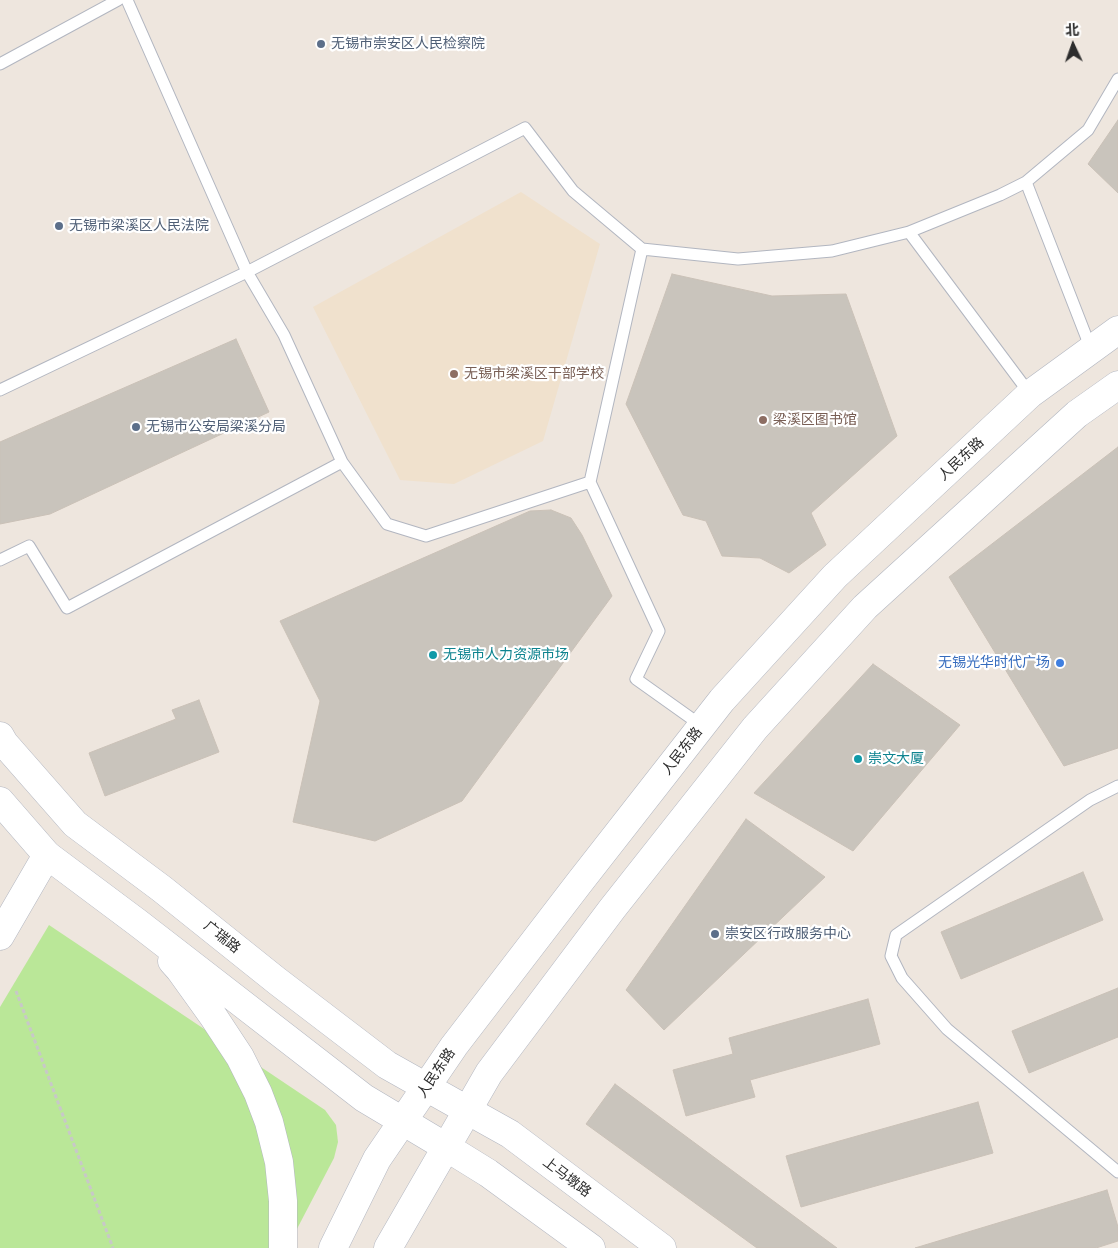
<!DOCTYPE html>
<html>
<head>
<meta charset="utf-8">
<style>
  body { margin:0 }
  #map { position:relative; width:1118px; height:1248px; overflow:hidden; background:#eee6de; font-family:"Asap Condensed","Noto Sans SC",sans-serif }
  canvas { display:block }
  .north { position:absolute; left:1048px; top:20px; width:50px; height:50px; -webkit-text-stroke:4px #fff; paint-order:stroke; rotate:357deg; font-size:14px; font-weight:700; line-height:20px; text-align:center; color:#2c2c2c }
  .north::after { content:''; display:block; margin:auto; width:18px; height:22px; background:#2c2c2c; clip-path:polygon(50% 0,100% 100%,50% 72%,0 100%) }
</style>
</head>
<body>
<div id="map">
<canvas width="1118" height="1248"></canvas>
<div class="north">北</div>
</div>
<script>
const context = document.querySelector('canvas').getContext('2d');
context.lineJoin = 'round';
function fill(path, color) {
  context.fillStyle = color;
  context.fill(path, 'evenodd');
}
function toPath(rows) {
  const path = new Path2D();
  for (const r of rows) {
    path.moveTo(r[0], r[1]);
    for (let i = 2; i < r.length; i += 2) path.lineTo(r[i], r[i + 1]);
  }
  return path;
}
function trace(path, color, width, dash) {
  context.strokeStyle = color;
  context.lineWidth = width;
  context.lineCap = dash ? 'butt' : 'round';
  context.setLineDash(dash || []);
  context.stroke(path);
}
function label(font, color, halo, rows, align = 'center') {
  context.font = font + ' "Asap Condensed","Noto Sans SC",sans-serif';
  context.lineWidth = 4.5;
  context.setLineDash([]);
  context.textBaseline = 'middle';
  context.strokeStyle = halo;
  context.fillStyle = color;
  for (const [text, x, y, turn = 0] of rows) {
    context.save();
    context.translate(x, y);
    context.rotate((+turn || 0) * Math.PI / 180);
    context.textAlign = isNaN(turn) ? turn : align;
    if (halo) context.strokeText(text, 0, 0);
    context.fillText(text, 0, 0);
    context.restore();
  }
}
const education = toPath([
  [521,192,600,244,543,441,454,484,400,480,313,307]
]);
const green = toPath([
  [49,925,325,1110,336,1125,338,1142,334,1158,287,1248,0,1248,0,1007]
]);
const building = toPath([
  [1118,120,1118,193,1088,164,1118,120],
  [672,274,772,296,846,294,897,436,811,513,826,545,789,573,760,558,722,556,706,521,683,515,626,404,672,274],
  [236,339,269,412,50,514,0,524,0,442,236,339],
  [1118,447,1118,748,1064,766,949,577,1118,447],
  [551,510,571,518,582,535,612,596,462,801,375,841,293,822,320,701,280,621,530,511,551,510],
  [873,664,960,725,853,851,754,793,873,664],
  [199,700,219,752,105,796,89,753,176,719,172,710,199,700],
  [746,819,825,877,664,1030,626,990,746,819],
  [1083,872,1103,920,961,979,941,932,1083,872],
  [1118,988,1118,1037,1029,1073,1012,1031,1118,988],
  [868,999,880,1044,750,1080,755,1097,686,1116,673,1070,733,1054,729,1038,868,999],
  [615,1084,837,1248,757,1248,586,1124,615,1084],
  [978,1102,993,1153,801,1207,786,1156,978,1102],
  [1107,1190,1118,1227,1118,1241,1096,1248,915,1248,1107,1190]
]);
const path = toPath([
  [16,991,113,1248]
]);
const service = toPath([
  [127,0,247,272,525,128,573,191,642,249,738,259,832,251,909,232,1030,394],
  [0,64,118,0],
  [1026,182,1088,130,1118,79],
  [909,232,1000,195,1026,182,1091,349],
  [0,390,247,272,284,335,342,462,387,524,426,536,590,482,659,631,636,679,702,726],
  [590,482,642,249],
  [0,560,29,546,67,608,342,462],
  [1118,786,1090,800,896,935,891,956,902,978,947,1029,1118,1172]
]);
const tertiary = toPath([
  [0,936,47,855],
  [467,1110,510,1134,662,1248],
  [446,1147,488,1173,591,1248]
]);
const secondary = toPath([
  [0,736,4,743,75,824,162,889,277,981,387,1065,467,1110],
  [0,801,47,855,138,923,364,1098,446,1147],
  [172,961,180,970,213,1016,240,1057,258,1093,269,1122,279,1162,283,1201,283,1248],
  [333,1248,377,1159,454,1046,579,883,722,700,835,576,1030,394,1118,330],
  [388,1248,489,1073,612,909,755,728,865,607,1077,414,1118,385]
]);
const markers = [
  [321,44,5,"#5c6f8a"],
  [59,226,5,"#5c6f8a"],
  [454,374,5,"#8d6e63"],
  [763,420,5,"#8d6e63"],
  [136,427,5,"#5c6f8a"],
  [433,655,5,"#0f9aa8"],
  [1060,663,5,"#3f7fe0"],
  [858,759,5,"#0f9aa8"],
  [715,934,5,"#5c6f8a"]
];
const serviceNames = [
  ["无锡市崇安区人民检察院",331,44],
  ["无锡市梁溪区人民法院",69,226],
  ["无锡市公安局梁溪分局",146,427],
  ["崇安区行政服务中心",725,934]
];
const educationNames = [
  ["无锡市梁溪区干部学校",464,374],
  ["梁溪区图书馆",773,420]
];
const streetNames = [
  ["人民东路",961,459,-43],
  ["人民东路",682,751,-52],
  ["广瑞路",222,937,39],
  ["人民东路",436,1073,-56],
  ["上马墩路",567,1177,37]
];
const cultureNames = [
  ["无锡市人力资源市场",443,655],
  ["崇文大厦",868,759]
];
const shopNames = [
  ["无锡光华时代广场",1050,663]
];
fill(education, '#f0e1cd');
fill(green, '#bae798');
fill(building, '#c9c4bc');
trace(building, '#cac1b7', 1);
trace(service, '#b2b6c0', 13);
trace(tertiary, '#b2b6c0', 29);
trace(secondary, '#b2b6c0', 29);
trace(path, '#c8c8c8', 3, [4, 2.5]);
trace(service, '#fff', 11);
trace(tertiary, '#fff', 28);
trace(secondary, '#fff', 28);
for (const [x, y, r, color] of markers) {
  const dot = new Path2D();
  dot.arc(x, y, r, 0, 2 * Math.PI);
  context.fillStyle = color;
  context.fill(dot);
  trace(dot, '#fff', 2);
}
label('14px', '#4e5e75', '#fff', serviceNames, 'left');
label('14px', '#785e54', '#fff', educationNames, 'left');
label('14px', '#2c2c2c', '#fff', streetNames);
label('14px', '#0d838f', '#fff', cultureNames, 'left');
label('14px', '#366cbe', '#fff', shopNames, 'right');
</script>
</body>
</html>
